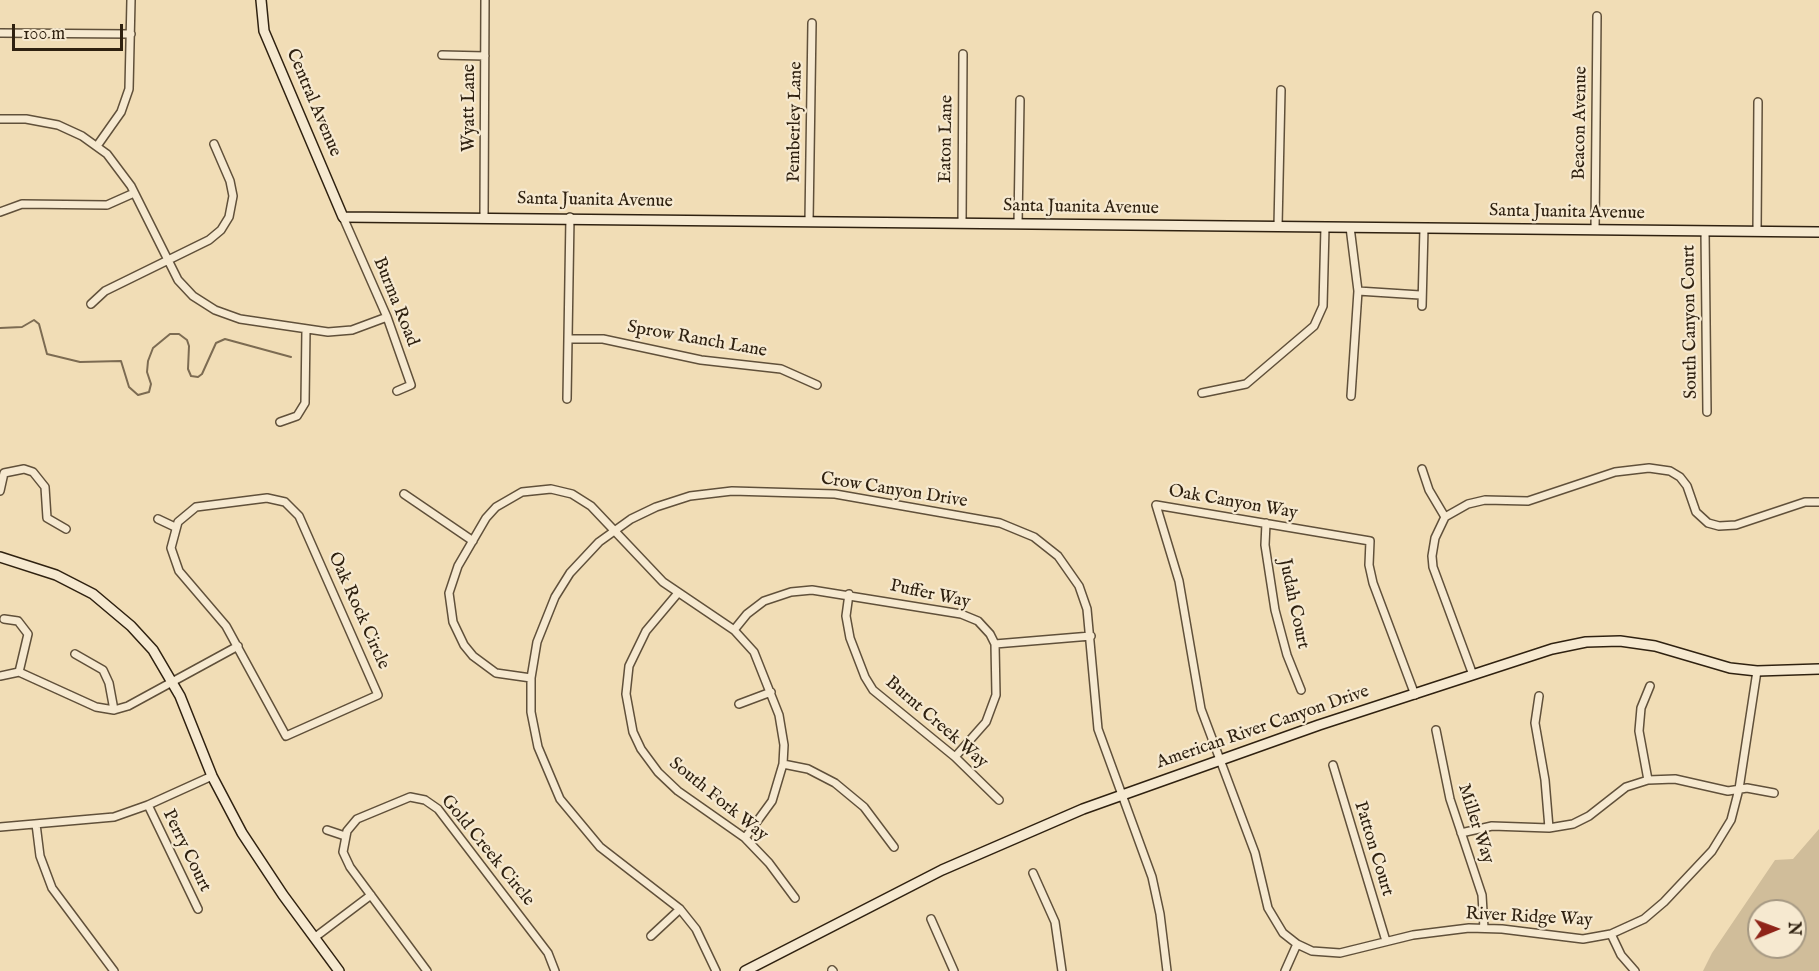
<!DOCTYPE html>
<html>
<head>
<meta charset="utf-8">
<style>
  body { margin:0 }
  #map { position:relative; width:1819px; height:971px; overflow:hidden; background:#f1ddb6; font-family:"IM FELL English",serif }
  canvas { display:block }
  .north { position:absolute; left:1747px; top:899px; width:60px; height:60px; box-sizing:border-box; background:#f6e9d0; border:2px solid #a69983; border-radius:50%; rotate:89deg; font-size:16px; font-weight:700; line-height:24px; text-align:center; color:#2f2110 }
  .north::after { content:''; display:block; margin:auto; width:21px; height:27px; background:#8f2418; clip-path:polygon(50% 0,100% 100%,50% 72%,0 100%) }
  .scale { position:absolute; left:12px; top:24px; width:111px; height:27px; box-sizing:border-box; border:3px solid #2f2110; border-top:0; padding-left:8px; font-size:18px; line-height:21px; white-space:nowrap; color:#2f2110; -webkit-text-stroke:4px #f6e9d0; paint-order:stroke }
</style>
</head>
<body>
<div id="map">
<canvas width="1819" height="971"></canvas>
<div class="north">N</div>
<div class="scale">100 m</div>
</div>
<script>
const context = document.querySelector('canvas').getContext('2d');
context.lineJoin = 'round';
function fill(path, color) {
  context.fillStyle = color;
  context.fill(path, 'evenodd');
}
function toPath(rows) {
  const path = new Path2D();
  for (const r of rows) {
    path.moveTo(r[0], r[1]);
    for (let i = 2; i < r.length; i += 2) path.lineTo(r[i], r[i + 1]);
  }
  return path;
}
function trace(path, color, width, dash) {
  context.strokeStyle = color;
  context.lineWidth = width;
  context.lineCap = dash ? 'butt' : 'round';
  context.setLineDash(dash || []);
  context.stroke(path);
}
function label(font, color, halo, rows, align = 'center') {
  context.font = font + ' "IM FELL English",serif';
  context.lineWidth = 4.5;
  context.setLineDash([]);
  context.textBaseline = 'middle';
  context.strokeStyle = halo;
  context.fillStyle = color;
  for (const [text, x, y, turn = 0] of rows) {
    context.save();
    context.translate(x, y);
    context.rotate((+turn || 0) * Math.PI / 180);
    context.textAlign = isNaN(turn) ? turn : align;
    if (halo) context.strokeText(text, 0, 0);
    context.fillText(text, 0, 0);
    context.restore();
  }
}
const green = toPath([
  [1819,829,1819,971,1703,971,1712,953,1775,860,1793,859],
  [1759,911,1795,911,1795,947,1759,947]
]);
const stream = toPath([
  [0,328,22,327,34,320,39,324,47,354,80,362,121,361,129,387,138,395,149,392,151,384,147,372,148,361,153,348,170,334,179,334,187,340,189,346,188,369,191,376,198,377,202,374,216,343,225,339,291,357]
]);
const street = toPath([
  [0,33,131,34],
  [442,55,485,56],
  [0,119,26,119,58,125,82,136,107,154,131,186,178,280,193,296,215,310,240,319,328,332,352,330,387,317],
  [97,146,121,112,129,89,131,0],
  [0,212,22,204,107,205,134,193],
  [484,216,485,0],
  [343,217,387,317,411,385,397,391],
  [809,221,812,23],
  [962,223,963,54],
  [1018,224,1020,100],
  [1278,226,1281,90],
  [1350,227,1358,291,1351,396],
  [1595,230,1597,16],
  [1705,231,1707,412],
  [1757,231,1758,102],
  [1358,291,1420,295],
  [91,304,105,291,209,240,221,230,229,217,233,196,230,181,214,144],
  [1422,306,1424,228],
  [569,339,603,339,701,360,781,369,817,385],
  [1202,393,1246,384,1314,326,1323,306,1325,227],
  [567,399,570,217],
  [280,422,297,416,305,403,306,329],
  [1422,469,1429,490,1445,517],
  [0,491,4,473,24,469,33,472,45,487,47,518,66,529],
  [404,494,473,541],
  [267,498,285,502,299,516,378,695,286,736,226,626,179,571,171,548,178,522,196,507,267,498],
  [158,519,175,527],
  [1266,523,1265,545,1275,610,1287,655,1301,690],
  [678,593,646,631,629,666,626,694,633,732,641,749,658,772,678,791,745,838,769,863,795,898],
  [849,594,846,616,850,638,865,677,873,690,955,757,999,800],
  [4,619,18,621,28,634,19,672],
  [734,630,747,614,764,601,791,592,812,590,961,614,978,621,990,634,995,644,996,695,986,722,955,757],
  [995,644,1091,636],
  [75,654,103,670,109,683,114,710],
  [1473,675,1433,567,1432,556,1435,538,1445,517,1468,504,1485,500,1528,501,1615,472,1649,468,1670,471,1680,477,1687,486,1696,512,1708,523,1719,526,1736,525,1805,502,1819,502],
  [0,676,19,672,96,707,114,710,128,706,238,646],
  [531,678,496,673,473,656,464,645,453,622,449,593,458,566,486,518,496,507,522,492,551,489,572,494,591,506,663,582,734,630,754,652,779,715,784,745,783,764,772,801,745,838],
  [1415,695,1373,583,1369,565,1370,541,1156,505,1179,581,1201,709,1255,853,1268,908,1283,933,1297,944,1312,951,1340,953,1413,935,1469,928,1502,929,1583,939,1611,934,1644,919,1664,902,1712,851,1731,820,1739,789,1757,671],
  [1539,696,1535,723,1545,780,1549,828],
  [739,704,771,692],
  [1436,730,1450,799,1482,895,1484,928],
  [783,764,808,769,835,783,864,807,894,847],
  [1333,765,1386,941],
  [1648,780,1639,731,1641,708,1650,686],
  [148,805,198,909],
  [36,824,40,856,52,888,114,971],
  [0,827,114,817,148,805,212,776],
  [327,830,345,836],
  [1461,833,1492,826,1549,828,1573,824,1589,816,1626,787,1648,780,1675,779,1728,791,1747,788,1774,793],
  [1033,873,1055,922,1062,971],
  [931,919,954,971],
  [1611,934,1621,955,1635,971],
  [651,936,680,909],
  [314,938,371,895],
  [832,970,833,971],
  [427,971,350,867,343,852,347,831,357,819,410,797,425,800,438,809,548,953,555,971],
  [716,971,696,929,680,909,600,847,560,799,538,747,531,712,531,678,537,642,555,597,570,573,599,542,631,519,656,507,690,496,732,491,835,494,1000,523,1034,537,1058,556,1079,586,1087,609,1098,729,1152,877,1160,914,1167,971],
  [1285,971,1297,944]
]);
const secondary = toPath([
  [261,0,264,31,343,217,1819,232],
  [0,557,56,575,93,594,131,626,153,650,180,696,212,776,242,833,283,895,339,971],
  [745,971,942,870,1083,809,1319,725,1552,649,1586,642,1620,641,1655,646,1730,668,1757,671,1819,669]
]);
const streetNames = [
  ["Central Avenue",313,103,67],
  ["Wyatt Lane",470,108,-90],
  ["Pemberley Lane",796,122,-89],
  ["Beacon Avenue",1581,123,-89],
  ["Eaton Lane",947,139,-89],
  ["Santa Juanita Avenue",595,201,1],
  ["Santa Juanita Avenue",1081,208,1],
  ["Santa Juanita Avenue",1567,213,1],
  ["Burma Road",395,302,68],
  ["South Canyon Court",1691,322,-91],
  ["Sprow Ranch Lane",697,340,10],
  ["Crow Canyon Drive",894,491,9],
  ["Oak Canyon Way",1233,503,10],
  ["Puffer Way",930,595,12],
  ["Judah Court",1293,604,78],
  ["Oak Rock Circle",358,611,66],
  ["Burnt Creek Way",936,723,41],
  ["American River Canyon Drive",1263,728,-19],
  ["South Fork Way",718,800,39],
  ["Miller Way",1475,824,72],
  ["Patton Court",1373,849,73],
  ["Perry Court",186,851,64],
  ["Gold Creek Circle",487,851,51],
  ["River Ridge Way",1529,918,3]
];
fill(green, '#d0bd9a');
trace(stream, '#7c6b52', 2);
trace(street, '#60503a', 10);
trace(secondary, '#2f2110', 12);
trace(street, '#f6e9d0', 7);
trace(secondary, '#f6e9d0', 9);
label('18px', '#2f2110', '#f6e9d0', streetNames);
</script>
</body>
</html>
